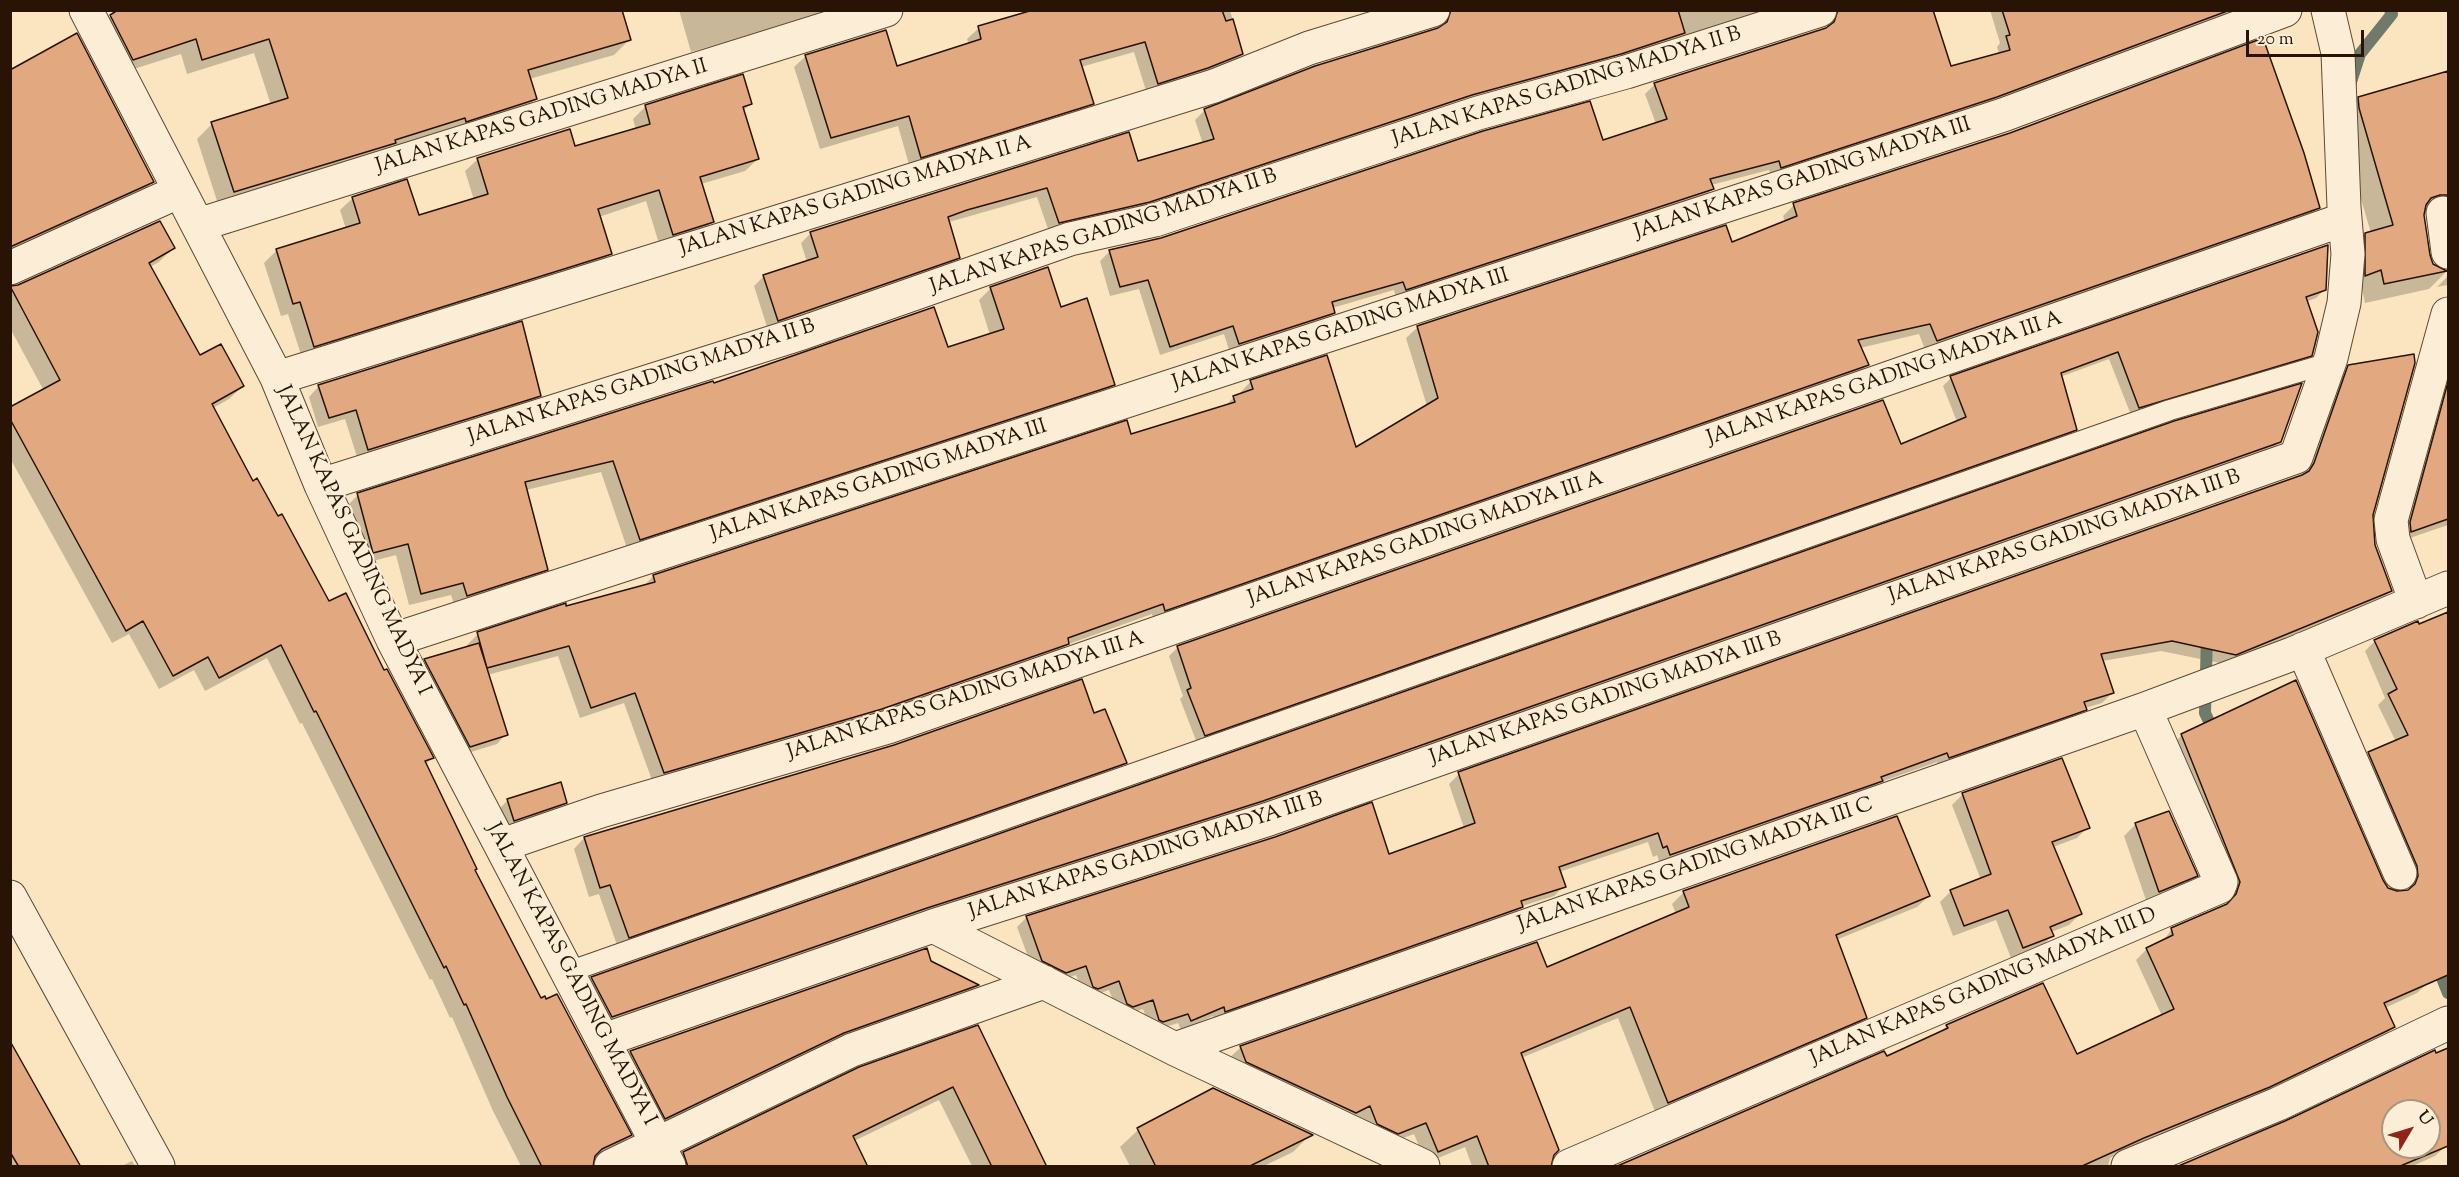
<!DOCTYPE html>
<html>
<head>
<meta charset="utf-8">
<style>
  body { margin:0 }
  #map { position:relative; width:2459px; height:1177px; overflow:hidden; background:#fae5c0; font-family:"Sorts Mill Goudy",serif }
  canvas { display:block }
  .frame { position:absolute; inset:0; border:12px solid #291305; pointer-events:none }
  .north { position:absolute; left:2381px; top:1099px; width:60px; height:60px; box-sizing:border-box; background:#fceed6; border:2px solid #a89682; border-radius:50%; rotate:52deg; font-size:16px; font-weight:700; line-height:24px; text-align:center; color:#291305 }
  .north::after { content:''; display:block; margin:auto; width:21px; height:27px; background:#8f2418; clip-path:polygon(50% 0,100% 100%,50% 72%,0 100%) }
  .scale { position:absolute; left:2246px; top:30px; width:118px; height:27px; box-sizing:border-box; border:3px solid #291305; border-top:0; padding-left:8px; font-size:18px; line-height:21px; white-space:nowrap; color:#291305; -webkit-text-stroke:4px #fceed6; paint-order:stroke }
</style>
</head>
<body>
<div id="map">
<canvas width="2459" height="1177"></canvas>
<div class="frame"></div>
<div class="north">U</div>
<div class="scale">20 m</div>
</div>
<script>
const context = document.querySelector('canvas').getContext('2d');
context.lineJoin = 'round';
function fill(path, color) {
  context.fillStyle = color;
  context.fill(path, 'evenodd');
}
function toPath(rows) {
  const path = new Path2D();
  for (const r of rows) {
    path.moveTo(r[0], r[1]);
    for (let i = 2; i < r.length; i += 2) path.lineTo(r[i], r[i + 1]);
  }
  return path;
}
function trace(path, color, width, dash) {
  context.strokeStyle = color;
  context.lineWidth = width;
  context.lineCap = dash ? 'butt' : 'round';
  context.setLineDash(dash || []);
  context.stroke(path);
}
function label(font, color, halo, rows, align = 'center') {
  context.font = font + ' "Sorts Mill Goudy",serif';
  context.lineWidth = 4.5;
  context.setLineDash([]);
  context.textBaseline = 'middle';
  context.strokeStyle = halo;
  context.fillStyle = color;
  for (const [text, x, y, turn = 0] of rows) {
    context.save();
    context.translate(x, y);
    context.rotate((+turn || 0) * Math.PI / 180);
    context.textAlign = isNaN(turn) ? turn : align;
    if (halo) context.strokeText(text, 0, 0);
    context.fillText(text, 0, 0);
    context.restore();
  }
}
const shadow = toPath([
  [127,10,629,40,614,55,529,79,535,99,520,114,219,207,197,139,212,124,271,105,254,53,187,74,181,54,118,74,95,31,111,16],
  [679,10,852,10,776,28,691,52],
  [1038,10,1230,10,1242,54,1230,65,1147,94,1134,52,1081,67,1092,103,1081,114,910,168,898,126,820,149,794,67,806,56,896,68,969,44,967,39,979,28],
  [1451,10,1774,10,1139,211,1049,232,1037,197,956,220,948,222,959,257,949,267,768,330,754,286,764,276,807,262,801,243,811,233,1137,163,1203,144,1195,120,1205,110,1439,29,1442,20],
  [1826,10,1932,10,1950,68,1999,54,1997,47,2000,43,1990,10,2243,10,1986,106,1771,176,1769,170,1711,185,1712,189,1703,199,1396,299,1394,290,1332,308,1334,313,1324,322,1230,353,1224,334,1160,355,1139,289,1110,296,1100,261,1110,251,1602,142,1656,124,1645,94,1655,84,1827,29,1829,14],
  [10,71,152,182,137,197,10,254],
  [2448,72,2448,285,2437,287,2447,277,2448,270,2443,230,2431,215,2423,213,2432,264,2440,270,2446,272,2429,289,2365,303,2362,288,2347,294,2347,254,2366,234,2371,233,2340,128,2340,117,2359,98],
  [750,104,743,111,758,159,745,171,701,184,712,222,700,234,660,247,646,201,599,217,610,254,598,266,302,358,288,314,281,316,264,263,277,250,346,229,340,210,353,198,418,217,474,200,465,171,478,159,574,148,636,130,633,119,646,106],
  [1794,205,2319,207,2307,218,1926,352,1919,334,1860,348,1867,365,1856,376,1154,621,1152,614,1066,645,1057,655,870,720,653,783,624,703,580,718,558,656,487,675,506,734,497,744,461,755,415,669,425,660,468,648,467,645,478,634,643,587,653,576,1223,408,1234,397,1241,395,1240,393,1251,381,1356,450,1427,406,1406,338,1418,327,1731,244,1785,222,1783,216],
  [173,248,159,262,150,267,199,357,243,386,229,399,213,408,253,483,328,603,383,672,432,758,425,765,474,870,540,1000,630,1135,616,1149,593,1160,591,1166,521,1166,493,1111,452,1017,450,1018,432,979,430,980,302,723,300,724,267,658,205,691,194,670,159,689,129,634,112,643,10,458,10,409,44,391,10,328,10,288],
  [991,288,1060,309,1113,384,1101,397,628,551,601,472,526,490,547,569,534,582,455,607,451,595,409,605,396,555,361,564,346,507,358,495,790,358,947,349,990,335,979,300],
  [2325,289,2316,298,2306,302,2311,355,2302,363,2131,415,2109,359,2060,377,2075,429,2067,438,1197,743,1180,699,1183,696,1169,656,1178,647,1901,446,1957,422,1943,386,1951,378],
  [2349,367,2374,545,2390,591,2380,601,2225,664,2161,651,2102,661,2112,693,2102,703,2085,708,2075,719,1939,767,1937,762,1878,783,1871,791,1660,864,1657,855,1653,857,1648,842,1559,872,1564,886,1554,896,1522,906,1512,917,1215,1021,1213,1016,1181,1030,1178,1023,1153,1031,1150,1030,1143,1009,1122,1016,1118,1013,1109,990,1087,998,1084,996,1076,975,1055,982,1033,970,1017,927,1027,917,1388,856,1464,828,1449,784,1459,774,2304,475,2339,377],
  [2448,371,2448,525,2401,541],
  [319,386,539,395,529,406,358,460,345,419,318,427,309,397],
  [2280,441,2271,451,1253,809,603,1025,583,987,592,979],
  [2448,614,2448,940,2416,955,2428,983,2417,993,2385,1008,2393,1027,2383,1038,2258,1097,2110,1158,2108,1166,1619,1166,1886,1058,1939,1033,1947,1026,2076,1056,2162,1016,2136,960,2147,949,2162,942,2172,929,2226,906,2230,894,2171,746,2182,735,2381,881,2387,889,2397,893,2407,892,2409,887,2407,877,2358,763,2369,753,2396,742,2378,705,2385,698,2365,651,2375,641],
  [1094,715,1126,763,1115,773,618,948,599,894,589,897,574,849,584,838],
  [1963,794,2088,827,2077,838,2053,847,2080,914,2069,925,2051,932,2052,936,2041,947,2011,958,1996,920,1953,936,1940,902,1951,891,1981,880,1952,805],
  [508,800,565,802,554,814,503,832,496,812],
  [2169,813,2196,875,2184,887,2147,903,2124,836,2135,825],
  [1684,892,1929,896,1917,907,1836,940,1866,1017,1854,1029,1656,1114,1618,1018,1521,1058,1525,1166,1472,1166,1465,1147,1426,1163,1414,1134,1385,1145,1365,1135,1358,1117,1343,1125,1228,1059,1240,1048,1537,944,1547,969,1676,914,1672,904],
  [926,950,930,962,977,985,968,994,656,1127,621,1061,631,1052],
  [978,1027,1046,1166,972,1166,939,1100,854,1141,866,1166,671,1166,684,1153],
  [10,1044,79,1166,10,1166],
  [2448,1050,2448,1126,2440,1130,2446,1146,2435,1156,2415,1165,2415,1166,2180,1166,2286,1123],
  [2393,1111,2429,1111,2429,1147,2393,1147],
  [1213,1089,1310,1135,1293,1152,1264,1166,1130,1166,1120,1147,1138,1130],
  [132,1161,135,1166,122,1166]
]);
const stream = toPath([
  [2350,85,2360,54,2392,14,2390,10],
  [2207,634,2205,713,2215,734],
  [2436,963,2448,993]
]);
const building = toPath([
  [118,10,622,10,631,40,528,70,537,99,466,122,465,118,395,140,396,143,234,192,211,122,288,98,269,39,202,60,196,39,133,60,110,15,118,10],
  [1033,10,1222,10,1226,21,1233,19,1243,54,1208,68,1158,84,1145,42,1080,60,1094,104,921,158,909,116,831,138,805,55,886,30,897,66,981,39,978,26,1033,10],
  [1451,10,1678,10,1685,33,1621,54,1472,95,1150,202,1059,223,1047,188,967,210,948,217,960,258,778,321,763,275,818,257,810,232,1129,132,1138,161,1214,139,1204,109,1315,66,1438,28,1447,22,1451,10],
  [1838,10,1933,10,1951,66,2010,50,2006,36,2010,35,2002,10,2230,10,1997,97,1781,168,1779,161,1710,179,1714,189,1406,290,1403,282,1332,302,1335,313,1239,344,1233,326,1170,347,1148,280,1120,287,1109,250,1161,238,1483,131,1590,101,1603,140,1667,119,1654,83,1826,28,1834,22,1838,10],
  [77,33,154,182,10,247,10,70,77,33],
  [2263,38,2304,153,2320,208,1937,341,1930,324,1858,340,1869,365,1165,611,1163,604,1068,638,1069,644,882,709,664,773,635,693,591,708,569,646,487,668,477,632,566,603,566,606,655,582,653,575,1127,420,1131,434,1235,402,1233,396,1253,389,1250,380,1327,355,1356,447,1438,398,1417,326,1726,225,1732,242,1797,216,1793,203,2010,133,2263,38],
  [2448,71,2448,195,2440,195,2431,198,2426,205,2424,215,2430,255,2433,264,2447,271,2384,284,2381,270,2365,276,2365,233,2393,225,2359,108,2358,97,2448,71],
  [743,74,752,104,743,107,759,159,700,177,714,222,673,235,659,190,598,209,612,254,314,347,300,302,293,304,276,249,360,223,352,197,407,179,419,215,488,194,477,158,570,129,575,146,650,124,645,105,743,74],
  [160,221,175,248,149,263,200,355,221,344,244,386,212,404,253,481,257,478,278,516,282,514,329,601,346,593,384,670,387,669,434,758,425,761,477,869,475,870,541,998,545,996,546,999,557,994,632,1135,602,1149,595,1156,593,1167,542,1167,507,1097,466,1004,464,1005,446,966,444,968,316,711,314,712,281,645,219,678,208,657,173,676,143,621,126,631,10,419,10,407,60,380,10,286,18,285,160,221],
  [2328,245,2326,290,2306,297,2318,332,2312,356,2139,408,2118,352,2061,373,2077,430,1205,736,1187,690,1191,688,1177,646,1883,400,1901,444,1966,417,1950,376,2328,245],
  [1048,267,1061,307,1087,298,1115,385,640,540,613,461,525,482,548,570,467,596,463,583,421,594,408,544,373,553,357,493,713,381,714,383,934,307,948,347,1004,329,990,287,1048,267],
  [522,321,541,396,368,450,356,410,329,418,318,385,522,321],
  [2414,354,2415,363,2373,515,2375,545,2392,591,2236,655,2172,641,2101,654,2114,693,2084,702,2087,710,1949,758,1947,753,1881,777,1883,781,1670,855,1667,846,1663,848,1658,833,1559,867,1566,887,1521,901,1523,907,1225,1012,1224,1007,1191,1021,1188,1014,1163,1022,1159,1020,1153,1000,1133,1007,1127,1004,1119,981,1098,989,1093,987,1086,966,1066,973,1042,961,1026,916,1275,837,1372,802,1389,854,1475,823,1458,772,2302,475,2309,471,2314,463,2348,365,2414,354],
  [2448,382,2448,519,2411,532,2410,522,2448,382],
  [2302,383,2281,442,1263,801,927,908,612,1017,591,977,2174,421,2302,383],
  [2448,612,2448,975,2384,1003,2395,1027,2270,1087,2144,1138,2080,1167,1615,1167,1884,1051,1887,1056,1948,1028,1946,1025,2043,983,2077,1054,2174,1009,2146,948,2173,935,2171,928,2227,904,2236,894,2240,882,2181,734,2296,680,2383,880,2388,888,2397,891,2408,890,2415,884,2418,876,2417,866,2368,752,2408,735,2388,694,2397,689,2374,640,2418,621,2419,624,2448,612],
  [479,643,508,735,470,747,424,659,479,643],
  [1082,679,1094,713,1105,709,1127,763,629,938,610,885,600,888,584,837,894,745,1082,679],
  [2062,758,2090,828,2052,842,2082,914,2050,927,2054,936,2023,948,2008,910,1964,926,1950,890,1991,874,1962,793,2062,758],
  [561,782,567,803,514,821,507,799,561,782],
  [2169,811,2198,876,2159,892,2135,823,2169,811],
  [1897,816,1930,896,1836,935,1867,1018,1668,1103,1630,1007,1521,1053,1559,1150,1554,1155,1551,1167,1489,1167,1477,1136,1438,1152,1426,1123,1398,1134,1377,1124,1370,1106,1356,1113,1246,1062,1240,1046,1537,942,1547,967,1689,907,1683,891,1897,816],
  [927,948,931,961,979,985,844,1033,665,1119,630,1051,927,948],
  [978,1025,1047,1167,992,1167,953,1087,853,1136,868,1167,688,1167,683,1152,859,1067,978,1025],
  [10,1041,64,1137,81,1167,19,1167,10,1152,10,1041],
  [2448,1048,2448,1146,2398,1167,2176,1167,2285,1121,2435,1050,2436,1053,2448,1048],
  [2393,1111,2429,1111,2429,1147,2393,1147,2393,1111],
  [1213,1088,1313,1135,1248,1167,1156,1167,1137,1128,1213,1088]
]);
const lane = toPath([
  [568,972,2170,410,2329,363]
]);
const street = toPath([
  [86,10,277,378,321,485,393,640,669,1166],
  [2443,213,2448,252],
  [198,225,886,10],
  [10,268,180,191],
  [277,378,1214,86,1309,48,1433,10],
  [321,485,802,333,1070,239,1155,220,1478,113,1626,72,1820,10],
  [2416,602,2393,539,2391,520,2448,314],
  [393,640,2003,115,2285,10],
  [2303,649,2400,873],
  [502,845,601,811,888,727,2345,219],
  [10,897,158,1166],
  [933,926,1175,1049,1423,1166],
  [604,1040,933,926,1269,819,2296,457,2331,358,2344,303,2348,254,2344,207,2338,53,2328,10],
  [1175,1049,2145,709,2292,654,2448,588],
  [611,1166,852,1050,1044,982],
  [1569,1166,2219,887,2221,882,2145,709],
  [2128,1166,2278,1104,2448,1023]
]);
const streetNames = [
  ["JALAN KAPAS GADING MADYA II B",1567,88,-17],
  ["JALAN KAPAS GADING MADYA II",542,118,-17],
  ["JALAN KAPAS GADING MADYA III",1803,180,-18],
  ["JALAN KAPAS GADING MADYA II A",856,197,-17],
  ["JALAN KAPAS GADING MADYA II B",1104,233,-18],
  ["JALAN KAPAS GADING MADYA III",1341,331,-18],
  ["JALAN KAPAS GADING MADYA III A",1885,380,-19],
  ["JALAN KAPAS GADING MADYA II B",642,383,-18],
  ["JALAN KAPAS GADING MADYA III",879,482,-18],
  ["JALAN KAPAS GADING MADYA III B",2065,538,-19],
  ["JALAN KAPAS GADING MADYA III A",1426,540,-19],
  ["JALAN KAPAS GADING MADYA I",352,541,65],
  ["JALAN KAPAS GADING MADYA III A",966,697,-18],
  ["JALAN KAPAS GADING MADYA III B",1606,700,-19],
  ["JALAN KAPAS GADING MADYA III B",1146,857,-18],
  ["JALAN KAPAS GADING MADYA III C",1696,866,-19],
  ["JALAN KAPAS GADING MADYA I",570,975,62],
  ["JALAN KAPAS GADING MADYA III D",1984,988,-23]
];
fill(shadow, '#0003');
trace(stream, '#707a6b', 12);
fill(building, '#e2a87f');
trace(building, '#291305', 1.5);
trace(lane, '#5d4834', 22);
trace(street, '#5d4834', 35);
trace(lane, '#fceed6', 20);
trace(street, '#fceed6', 33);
label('21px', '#291305', '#fceed6', streetNames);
</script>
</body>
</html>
